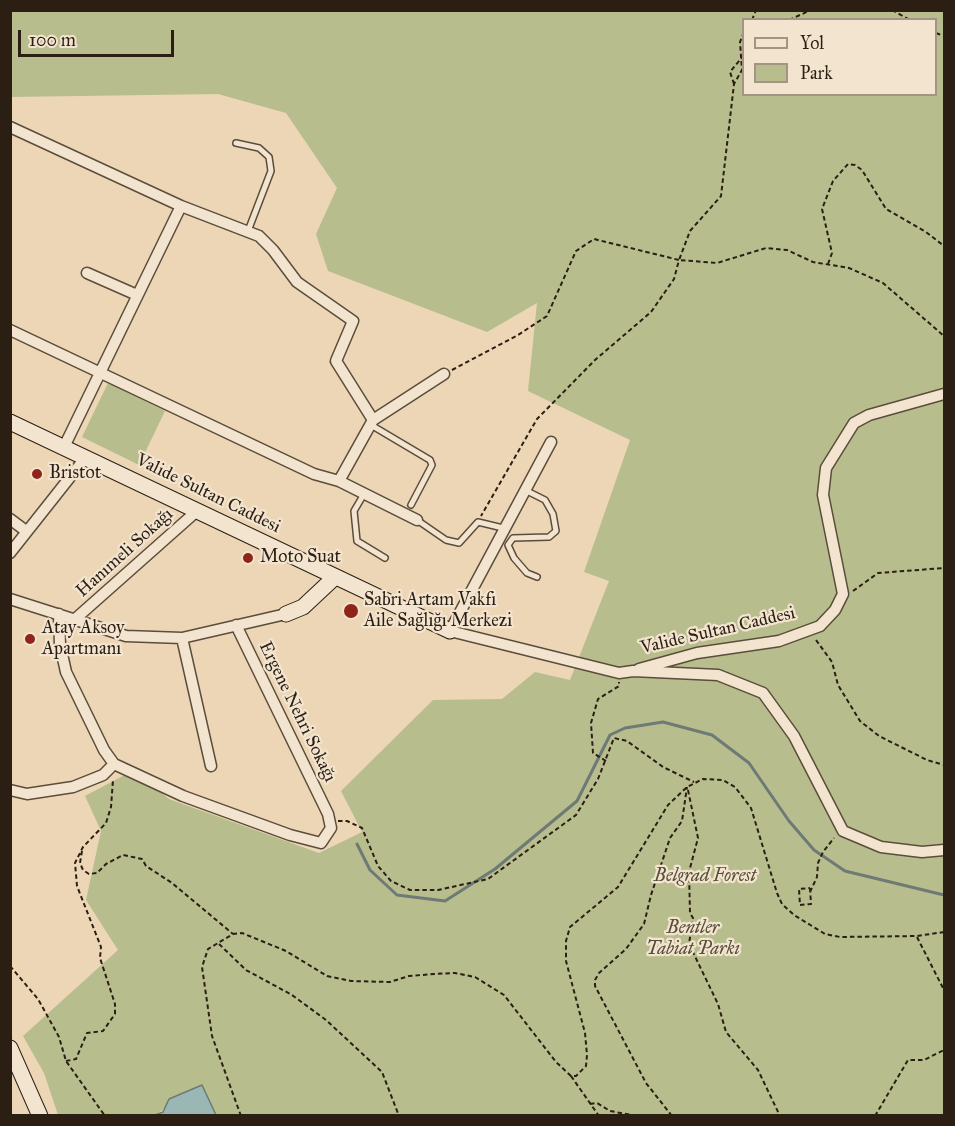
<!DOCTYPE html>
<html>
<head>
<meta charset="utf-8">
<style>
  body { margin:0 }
  #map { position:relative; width:955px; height:1126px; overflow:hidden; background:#ecd6b5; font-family:"IM FELL Great Primer",serif }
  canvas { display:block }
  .frame { position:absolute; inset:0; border:12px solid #2b1f14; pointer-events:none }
  .legend { position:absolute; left:742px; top:18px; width:195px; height:78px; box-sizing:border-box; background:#f3e4cf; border:2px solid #a39584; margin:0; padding:8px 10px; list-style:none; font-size:18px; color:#2b1f14 }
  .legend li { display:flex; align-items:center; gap:12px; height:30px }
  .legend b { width:30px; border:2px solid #a39584 }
  .scale { position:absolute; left:18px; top:30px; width:156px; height:27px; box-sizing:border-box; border:3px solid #2b1f14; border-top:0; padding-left:8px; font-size:18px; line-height:21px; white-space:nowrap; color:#2b1f14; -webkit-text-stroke:4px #f3e4cf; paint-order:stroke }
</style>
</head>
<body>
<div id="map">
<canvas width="955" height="1126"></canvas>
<div class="frame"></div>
<ul class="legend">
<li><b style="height:8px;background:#f3e4cf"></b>Yol</li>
<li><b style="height:16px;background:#b8bd8d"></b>Park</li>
</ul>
<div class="scale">100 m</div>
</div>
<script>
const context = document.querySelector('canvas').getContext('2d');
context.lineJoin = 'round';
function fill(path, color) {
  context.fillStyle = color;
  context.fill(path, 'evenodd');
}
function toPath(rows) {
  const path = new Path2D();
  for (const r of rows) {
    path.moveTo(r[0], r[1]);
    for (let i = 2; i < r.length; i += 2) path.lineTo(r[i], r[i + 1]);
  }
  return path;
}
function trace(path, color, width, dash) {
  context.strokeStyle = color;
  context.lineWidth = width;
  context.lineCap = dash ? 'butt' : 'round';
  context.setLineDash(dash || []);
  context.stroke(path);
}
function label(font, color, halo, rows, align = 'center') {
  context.font = font + ' "IM FELL Great Primer",serif';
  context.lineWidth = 4.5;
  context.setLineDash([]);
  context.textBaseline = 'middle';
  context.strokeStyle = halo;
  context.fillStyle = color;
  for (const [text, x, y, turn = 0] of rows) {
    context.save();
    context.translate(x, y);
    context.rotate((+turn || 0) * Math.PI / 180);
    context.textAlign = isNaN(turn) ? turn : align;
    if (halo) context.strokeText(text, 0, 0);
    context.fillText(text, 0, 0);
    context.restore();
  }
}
const green = toPath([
  [10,11,944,11,944,1115,216,1116,201,1085,155,1115,58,1115,44,1073,23,1036,118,950,86,900,101,831,85,796,134,770,169,799,319,853,362,832,341,791,433,700,502,699,535,672,570,680,609,581,584,572,630,440,528,391,537,303,487,332,328,271,316,234,337,188,286,113,218,94,11,97],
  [744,20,936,20,936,94,744,94],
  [108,383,165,411,139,465,82,437]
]);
const water = toPath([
  [202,1085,216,1115,155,1115,163,1112,169,1099,202,1085]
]);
const stream = toPath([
  [357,844,370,870,397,895,445,901,495,869,577,801,610,735,625,728,663,722,712,735,749,763,789,821,814,850,845,871,944,895]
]);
const path = toPath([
  [892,10,910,20],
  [752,20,756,10],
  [789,20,811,10],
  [744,32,740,42,742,70,734,84,721,196,690,231,679,260,717,263,766,248,787,250,813,262,849,268,883,283,944,336],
  [936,33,944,36],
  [734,84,730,72,744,55],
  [828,264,832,253,822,209,833,181,848,164,855,165,862,170,886,209,926,232,944,246],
  [452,370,518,335,547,316,576,251,594,239,679,260,674,279,651,312,595,360,537,419,481,516],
  [853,591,878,573,944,568],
  [816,640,832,662,838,685,860,721,879,736,927,760,944,765],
  [606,761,593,753,591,723,598,699,619,686,619,682],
  [688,790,698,838,689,872,690,913,693,918,689,944,718,1004,726,1032,758,1070,780,1116],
  [338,821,347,821,362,828,378,866,391,881,410,890,438,890,488,879,576,815,598,779,614,738,627,741,663,767,694,782],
  [82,851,80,863,83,870,89,874,97,873,106,864,123,855,142,859,146,866,172,883,233,934],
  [810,888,811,904,800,905,799,889,810,888],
  [810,892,817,877,818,863,823,852,834,838],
  [917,937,944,990],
  [219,944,246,970,292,995,326,1020,382,1072,399,1116],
  [10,966,38,999,59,1037,66,1061,105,1116],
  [66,1061,76,1059,87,1033,103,1031,115,1014,115,1004,100,958,101,947,77,886,75,863,83,847,106,823,111,807,113,780],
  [571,1076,599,1116],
  [590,1104,597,1103,610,1111,637,1116],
  [241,1116,212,1036,202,967,208,949,233,934,242,933,286,951,327,976,351,981,390,982,409,976,434,974,455,973,475,977,504,995,556,1062,571,1076,576,1076,586,1066,587,1055,585,1033,566,961,566,941,570,927,618,887,668,805,687,787,703,779,723,780,735,787,751,808,777,893,782,904,794,915,825,934,840,937,917,936,944,932],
  [672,1116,646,1083,595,986,595,980,599,973,626,949,644,924,651,895,670,838,682,821,687,787],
  [875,1116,908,1060,924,1060,944,1050]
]);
const lane = toPath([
  [236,143,259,148,269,157,271,171,248,231],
  [371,425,430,460,432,465,411,505],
  [525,490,545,500,553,514,556,531,549,537,513,538,508,545,514,558,527,573,537,577],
  [364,494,354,511,357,541,385,558],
  [417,520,446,540,459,543,478,522,503,528]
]);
const street = toPath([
  [10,127,181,206,259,236,273,250,297,282,353,321,336,361,373,420],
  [87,273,137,295],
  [10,330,314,474,339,481,417,520],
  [551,442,450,631,619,673,633,671,718,675,763,693,794,736,843,831,881,847,922,852,944,850],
  [64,447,181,206],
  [339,481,373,420,444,374],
  [10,519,26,531],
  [10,553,86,457],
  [10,599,126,636,182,638,286,614],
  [59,614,60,645,66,672,104,750,114,764,183,796,290,835,321,843,331,828,328,814,236,625],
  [74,620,198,510],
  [182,638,211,766],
  [639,669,697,653,779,641,820,626,835,610,843,594,823,495,826,468,854,423,869,415,944,394],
  [10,790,27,794,73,787,103,775,114,764]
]);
const secondary = toPath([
  [10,422,450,631],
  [286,614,303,607,335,577],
  [10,1048,40,1116]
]);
const markers = [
  [37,474,6,"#8f2418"],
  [248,558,6,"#8f2418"],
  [351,611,8,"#8f2418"],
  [30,639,6,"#8f2418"]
];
const poiNames = [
  ["Bristot",49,474],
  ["Moto Suat",260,558],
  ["Sabri Artam Vakfı",364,601],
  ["Aile Sağlığı Merkezi",364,622],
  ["Atay Aksoy",42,629],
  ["Apartmanı",42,650]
];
const streetNames = [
  ["Valide Sultan Caddesi",208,494,26],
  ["Hanımeli Sokağı",125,553,-42],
  ["Valide Sultan Caddesi",718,631,-13],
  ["Ergene Nehri Sokağı",297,712,64]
];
const parkNames = [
  ["Belgrad Forest",705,877],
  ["Bentler",693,929],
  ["Tabiat Parkı",693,950]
];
fill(green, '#b8bd8d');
fill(water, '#9ab7b5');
trace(water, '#6e7a75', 1.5);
trace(stream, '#6e7a75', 3);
trace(lane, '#5b4d3c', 8);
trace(street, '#5b4d3c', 13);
trace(secondary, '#2b1f14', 17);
trace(path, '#2b1f14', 2, [4.5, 3]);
trace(lane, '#f3e4cf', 5);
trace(street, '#f3e4cf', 10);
trace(secondary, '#f3e4cf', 15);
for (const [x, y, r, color] of markers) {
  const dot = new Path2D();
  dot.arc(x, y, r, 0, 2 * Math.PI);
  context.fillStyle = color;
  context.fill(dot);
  trace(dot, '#f3e4cf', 2);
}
label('18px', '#2b1f14', '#f3e4cf', poiNames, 'left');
label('18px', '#2b1f14', '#f3e4cf', streetNames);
label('italic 18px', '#554e38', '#f3e4cf', parkNames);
</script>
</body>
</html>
